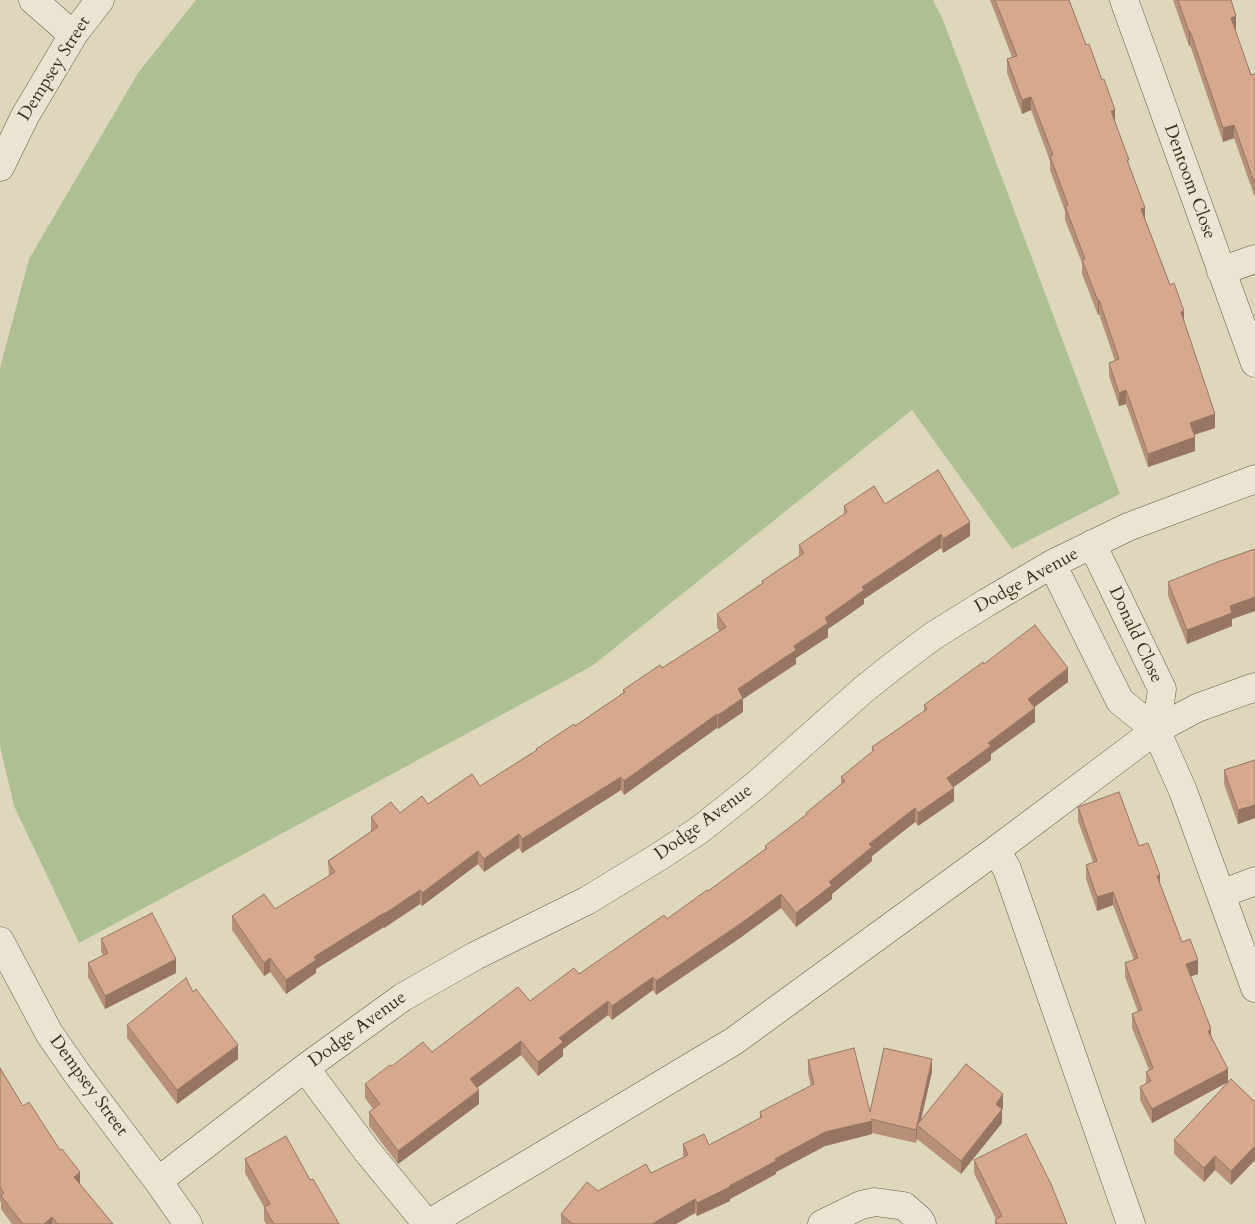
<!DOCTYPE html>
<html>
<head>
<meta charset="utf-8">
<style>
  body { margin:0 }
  canvas { display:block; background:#dfd7bb }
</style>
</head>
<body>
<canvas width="1255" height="1224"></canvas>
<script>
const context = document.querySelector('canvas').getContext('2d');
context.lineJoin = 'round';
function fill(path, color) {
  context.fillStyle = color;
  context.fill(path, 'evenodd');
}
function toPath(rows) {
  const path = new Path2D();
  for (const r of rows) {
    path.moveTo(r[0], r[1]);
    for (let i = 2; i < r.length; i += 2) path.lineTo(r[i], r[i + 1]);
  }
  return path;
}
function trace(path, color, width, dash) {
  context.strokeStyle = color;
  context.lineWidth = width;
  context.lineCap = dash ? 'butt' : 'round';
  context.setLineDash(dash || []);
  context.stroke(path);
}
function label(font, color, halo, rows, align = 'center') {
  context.font = font + ' Cardo,serif';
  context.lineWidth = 5;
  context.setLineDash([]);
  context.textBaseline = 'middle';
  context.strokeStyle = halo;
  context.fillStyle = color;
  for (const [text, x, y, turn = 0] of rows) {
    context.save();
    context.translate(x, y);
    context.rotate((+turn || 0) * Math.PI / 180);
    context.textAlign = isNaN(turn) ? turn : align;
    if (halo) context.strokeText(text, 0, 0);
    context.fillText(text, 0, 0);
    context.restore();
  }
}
const green = toPath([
  [196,0,933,0,943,20,1120,494,1012,549,912,410,592,666,79,943,14,806,0,746,0,368,29,259,138,73]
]);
const minor = toPath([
  [33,0,73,35],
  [1124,0,1255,363],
  [0,167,25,116,73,35,100,0],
  [1221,271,1255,259],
  [1092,544,1162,689,1156,730],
  [1052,564,1120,701,1156,730,1183,791,1255,988],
  [996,850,1007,869,1131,1224],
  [1221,894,1255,881],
  [0,941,49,1033,78,1075,158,1181,188,1224],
  [305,1068,367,1151,427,1224],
  [158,1181,305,1068,403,997,475,956,588,900,660,856,698,831,756,785,863,690,893,666,933,636,986,603,1052,564,1128,527,1255,479],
  [428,1224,734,1041,996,850,1156,730,1197,708,1255,687],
  [822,1224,861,1205,875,1202,904,1206,919,1219,922,1224]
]);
const wall = toPath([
  [990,0,1069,0,1115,123,1129,165,1145,219,1184,322,1215,428,1194,435,1195,451,1148,467,1126,404,1119,406,1109,376,1109,363,1115,361,1099,314,1098,315,1082,274,1082,263,1065,220,1065,211,1050,170,1050,161,1031,110,1022,114,1007,73,1007,59,1012,57],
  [1173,0,1231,0,1236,29,1235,30,1251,75,1255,74,1255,198,1234,138,1223,142,1190,45,1189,46],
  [885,504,970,536,943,553,941,548,864,599,864,604,828,629,828,637,796,658,796,664,743,699,743,712,718,729,717,728,624,795,621,790,522,853,519,848,484,872,478,864,422,906,420,904,384,928,384,927,316,969,316,973,286,994,270,972,264,976,232,930,232,916,275,909,329,876,328,861,371,831,371,817,400,813,428,804,480,786,536,751,536,749,575,726,623,693,623,690,662,668,720,631,717,628,717,614,762,583,762,581,799,556,799,545,844,514,844,506],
  [1255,549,1255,611,1232,619,1232,626,1187,644,1168,596,1168,582],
  [984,664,1068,682,1034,707,1035,722,991,754,991,760,953,787,954,801,918,826,915,822,872,856,872,861,832,894,832,899,796,927,781,908,740,938,656,995,653,990,612,1020,608,1015,563,1049,563,1056,538,1076,521,1055,477,1088,479,1104,398,1164,369,1126,369,1112,373,1109,365,1098,365,1084,392,1066,432,1052,530,1001,579,974,667,919,708,891,765,849,765,846,806,815,806,813,841,784,841,777,872,752,872,747,924,711,924,705],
  [1255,760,1255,818,1238,824,1224,784,1224,770],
  [1078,807,1139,846,1160,884,1182,942,1198,974,1190,976,1228,1082,1255,1102,1255,1160,1231,1185,1215,1170,1204,1182,1174,1154,1174,1140,1228,1082,1152,1123,1140,1100,1140,1087,1146,1083,1146,1072,1149,1070,1132,1028,1132,1014,1138,1012,1125,977,1125,963,1134,960,1113,905,1097,911,1086,879,1086,865,1093,862,1078,821],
  [101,939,176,973,105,1009,88,977,88,963,103,955,101,952],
  [193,992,238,1059,177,1104,127,1038,127,1025],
  [808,1060,870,1112,932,1072,921,1121,1003,1108,1002,1110,1002,1123,961,1174,917,1139,917,1137,916,1143,872,1133,872,1134,825,1146,776,1172,776,1174,730,1199,730,1201,697,1216,695,1213,676,1224,561,1224,561,1214,598,1191,651,1173,683,1157,683,1144,709,1145,760,1118,760,1112,811,1086,808,1073],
  [0,1068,23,1106,80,1184,113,1224,12,1224,1,1209,1,1202,0,1201],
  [245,1159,310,1180,339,1224,266,1224,264,1220,264,1207,245,1173],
  [974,1160,1067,1224,995,1224,995,1220,996,1219,974,1173]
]);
const shadedWall = toPath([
  [1236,16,1236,29,1231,31,1231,18],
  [1190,31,1190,45,1189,46,1189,32],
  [1031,97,1031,110,1022,114,1022,100],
  [1115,110,1115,124,1111,111],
  [1234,125,1234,138,1223,142,1223,128],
  [1145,208,1145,222,1141,209],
  [1099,300,1099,314,1098,315,1098,301],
  [1184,311,1184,324,1181,312],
  [1126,390,1126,404,1119,406,1119,393],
  [1215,414,1215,428,1190,436,1190,423],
  [1195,437,1195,451,1148,467,1148,454],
  [970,522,970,536,943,553,943,539],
  [941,534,941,548,864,599,864,604,828,629,828,637,796,658,796,664,743,699,743,712,718,729,718,715,738,689,794,646,825,618,862,587],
  [1255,597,1255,611,1232,619,1232,626,1187,644,1187,630,1230,606],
  [1068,668,1068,682,1028,712,1028,699],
  [1035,708,1035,722,991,754,991,760,947,792,947,778,988,743],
  [717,714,717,728,624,795,624,781],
  [621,777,621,790,522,853,522,839],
  [954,788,954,801,918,826,918,813],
  [1255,805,1255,818,1238,824,1238,810],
  [915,808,915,822,872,856,872,861,832,894,832,899,796,927,796,913,869,844],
  [519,834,519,848,484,872,484,859],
  [478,851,478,864,422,906,422,893],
  [1160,875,1160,888,1157,876],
  [420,890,420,904,384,928,384,914],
  [1113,892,1113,905,1097,911,1097,897],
  [781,894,781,908,740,938,656,995,656,981],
  [384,913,384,927,316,969,316,973,286,994,286,980,314,957],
  [270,958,270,972,264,976,264,963],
  [176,959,176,973,105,1009,105,996],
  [1198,960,1198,974,1186,978,1186,964],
  [653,977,653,990,612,1020,612,1006],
  [608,1001,608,1015,563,1049,563,1056,538,1076,538,1062,559,1038],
  [1211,1029,1211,1043,1208,1031],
  [521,1041,521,1055,470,1093,470,1079],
  [238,1045,238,1059,177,1104,177,1090],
  [932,1059,932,1072,919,1127,917,1125,917,1137,916,1143,916,1130],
  [1228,1069,1228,1082,1152,1123,1152,1109],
  [479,1090,479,1104,398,1164,398,1151],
  [1003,1094,1003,1108,1002,1110,1002,1123,961,1174,961,1161,996,1104],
  [872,1121,872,1134,825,1146,776,1172,776,1174,730,1199,730,1201,697,1216,697,1203,729,1186,775,1159,825,1132],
  [1255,1146,1255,1160,1231,1185,1231,1171],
  [1215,1156,1215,1170,1204,1182,1204,1168],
  [80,1172,80,1186,74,1177],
  [695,1199,695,1213,676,1224,652,1224],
  [52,1217,52,1224,44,1224]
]);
const building = toPath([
  [995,0,1069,0,1086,45,1089,44,1102,80,1104,79,1115,110,1111,111,1129,160,1127,160,1145,208,1141,209,1170,285,1174,283,1184,311,1181,312,1215,414,1190,423,1195,437,1148,454,1126,390,1119,393,1109,363,1119,359,1099,300,1098,301,1082,260,1085,259,1065,206,1068,205,1050,156,1053,155,1031,97,1022,100,1007,59,1017,56,995,0],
  [1178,0,1231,0,1236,16,1231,18,1251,75,1255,74,1255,185,1234,125,1223,128,1190,31,1189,32,1178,0],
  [938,470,970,522,943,539,941,534,862,587,864,590,825,618,828,623,794,646,796,650,738,689,743,698,718,715,717,714,624,781,621,777,522,839,519,834,484,859,478,851,422,893,420,890,384,914,384,913,314,957,316,960,286,980,270,958,264,963,232,916,264,894,275,909,335,872,328,861,378,827,371,817,391,802,400,813,422,796,428,804,472,774,480,786,537,750,536,749,574,724,575,726,625,692,623,690,660,665,662,668,726,627,717,614,763,583,762,581,804,553,799,545,847,512,844,506,874,486,885,504,938,470],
  [1255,549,1255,597,1230,606,1232,613,1187,630,1168,582,1220,561,1255,549],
  [1035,625,1068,668,1028,699,1035,708,988,743,991,746,947,778,954,788,918,813,915,808,869,844,872,847,829,882,832,885,796,913,781,894,740,924,656,981,653,977,612,1006,608,1001,559,1038,563,1042,538,1062,521,1041,470,1079,479,1090,398,1151,369,1112,380,1104,365,1084,390,1065,392,1066,423,1042,432,1052,518,987,530,1001,574,968,579,974,664,915,667,919,707,890,708,891,767,848,765,846,807,814,806,813,845,781,841,777,874,750,872,747,927,709,924,705,983,662,984,664,1035,625],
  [1255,760,1255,805,1238,810,1224,770,1255,760],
  [1119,792,1139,846,1148,843,1160,875,1157,876,1182,942,1190,939,1198,960,1186,964,1211,1029,1208,1031,1228,1069,1152,1109,1140,1087,1151,1081,1146,1072,1153,1068,1132,1014,1142,1010,1125,963,1138,958,1113,892,1097,897,1086,865,1097,861,1078,807,1119,792],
  [152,913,176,959,105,996,88,963,108,953,101,939,152,913],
  [186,978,193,992,196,989,238,1045,177,1090,127,1025,186,978],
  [854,1048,870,1112,884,1048,932,1059,916,1130,871,1119,872,1121,825,1132,775,1159,776,1161,729,1186,730,1187,697,1203,695,1199,652,1224,573,1224,561,1214,587,1182,598,1191,646,1164,651,1173,688,1155,683,1144,704,1134,709,1145,762,1117,760,1112,814,1084,808,1060,854,1048],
  [966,1064,1003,1094,996,1104,1002,1109,961,1161,917,1125,966,1064],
  [0,1068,23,1106,29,1102,60,1150,62,1149,80,1172,74,1177,113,1224,58,1224,52,1217,44,1224,23,1224,1,1196,4,1193,0,1187,0,1068],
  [1231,1079,1255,1102,1255,1146,1231,1171,1215,1156,1204,1168,1174,1140,1231,1079],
  [1026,1134,1051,1184,1067,1224,997,1224,995,1220,1002,1216,974,1160,1026,1134],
  [286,1136,310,1180,313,1179,339,1224,274,1224,264,1207,270,1204,245,1159,286,1136]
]);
const streetNames = [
  ["Dempsey Street",55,69,-58],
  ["Dentoom Close",1189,182,70],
  ["Dodge Avenue",1027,581,-29],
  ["Donald Close",1135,635,65],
  ["Dodge Avenue",704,823,-36],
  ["Dodge Avenue",358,1030,-36],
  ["Dempsey Street",88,1086,54]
];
fill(green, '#aebf93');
trace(minor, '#645842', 29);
trace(minor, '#eae5d3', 28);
fill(wall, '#b89079');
fill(shadedWall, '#967663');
fill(building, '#d6a88d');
trace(building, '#967663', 1);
label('18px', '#3b2d1a', '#eae5d3', streetNames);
</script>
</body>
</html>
